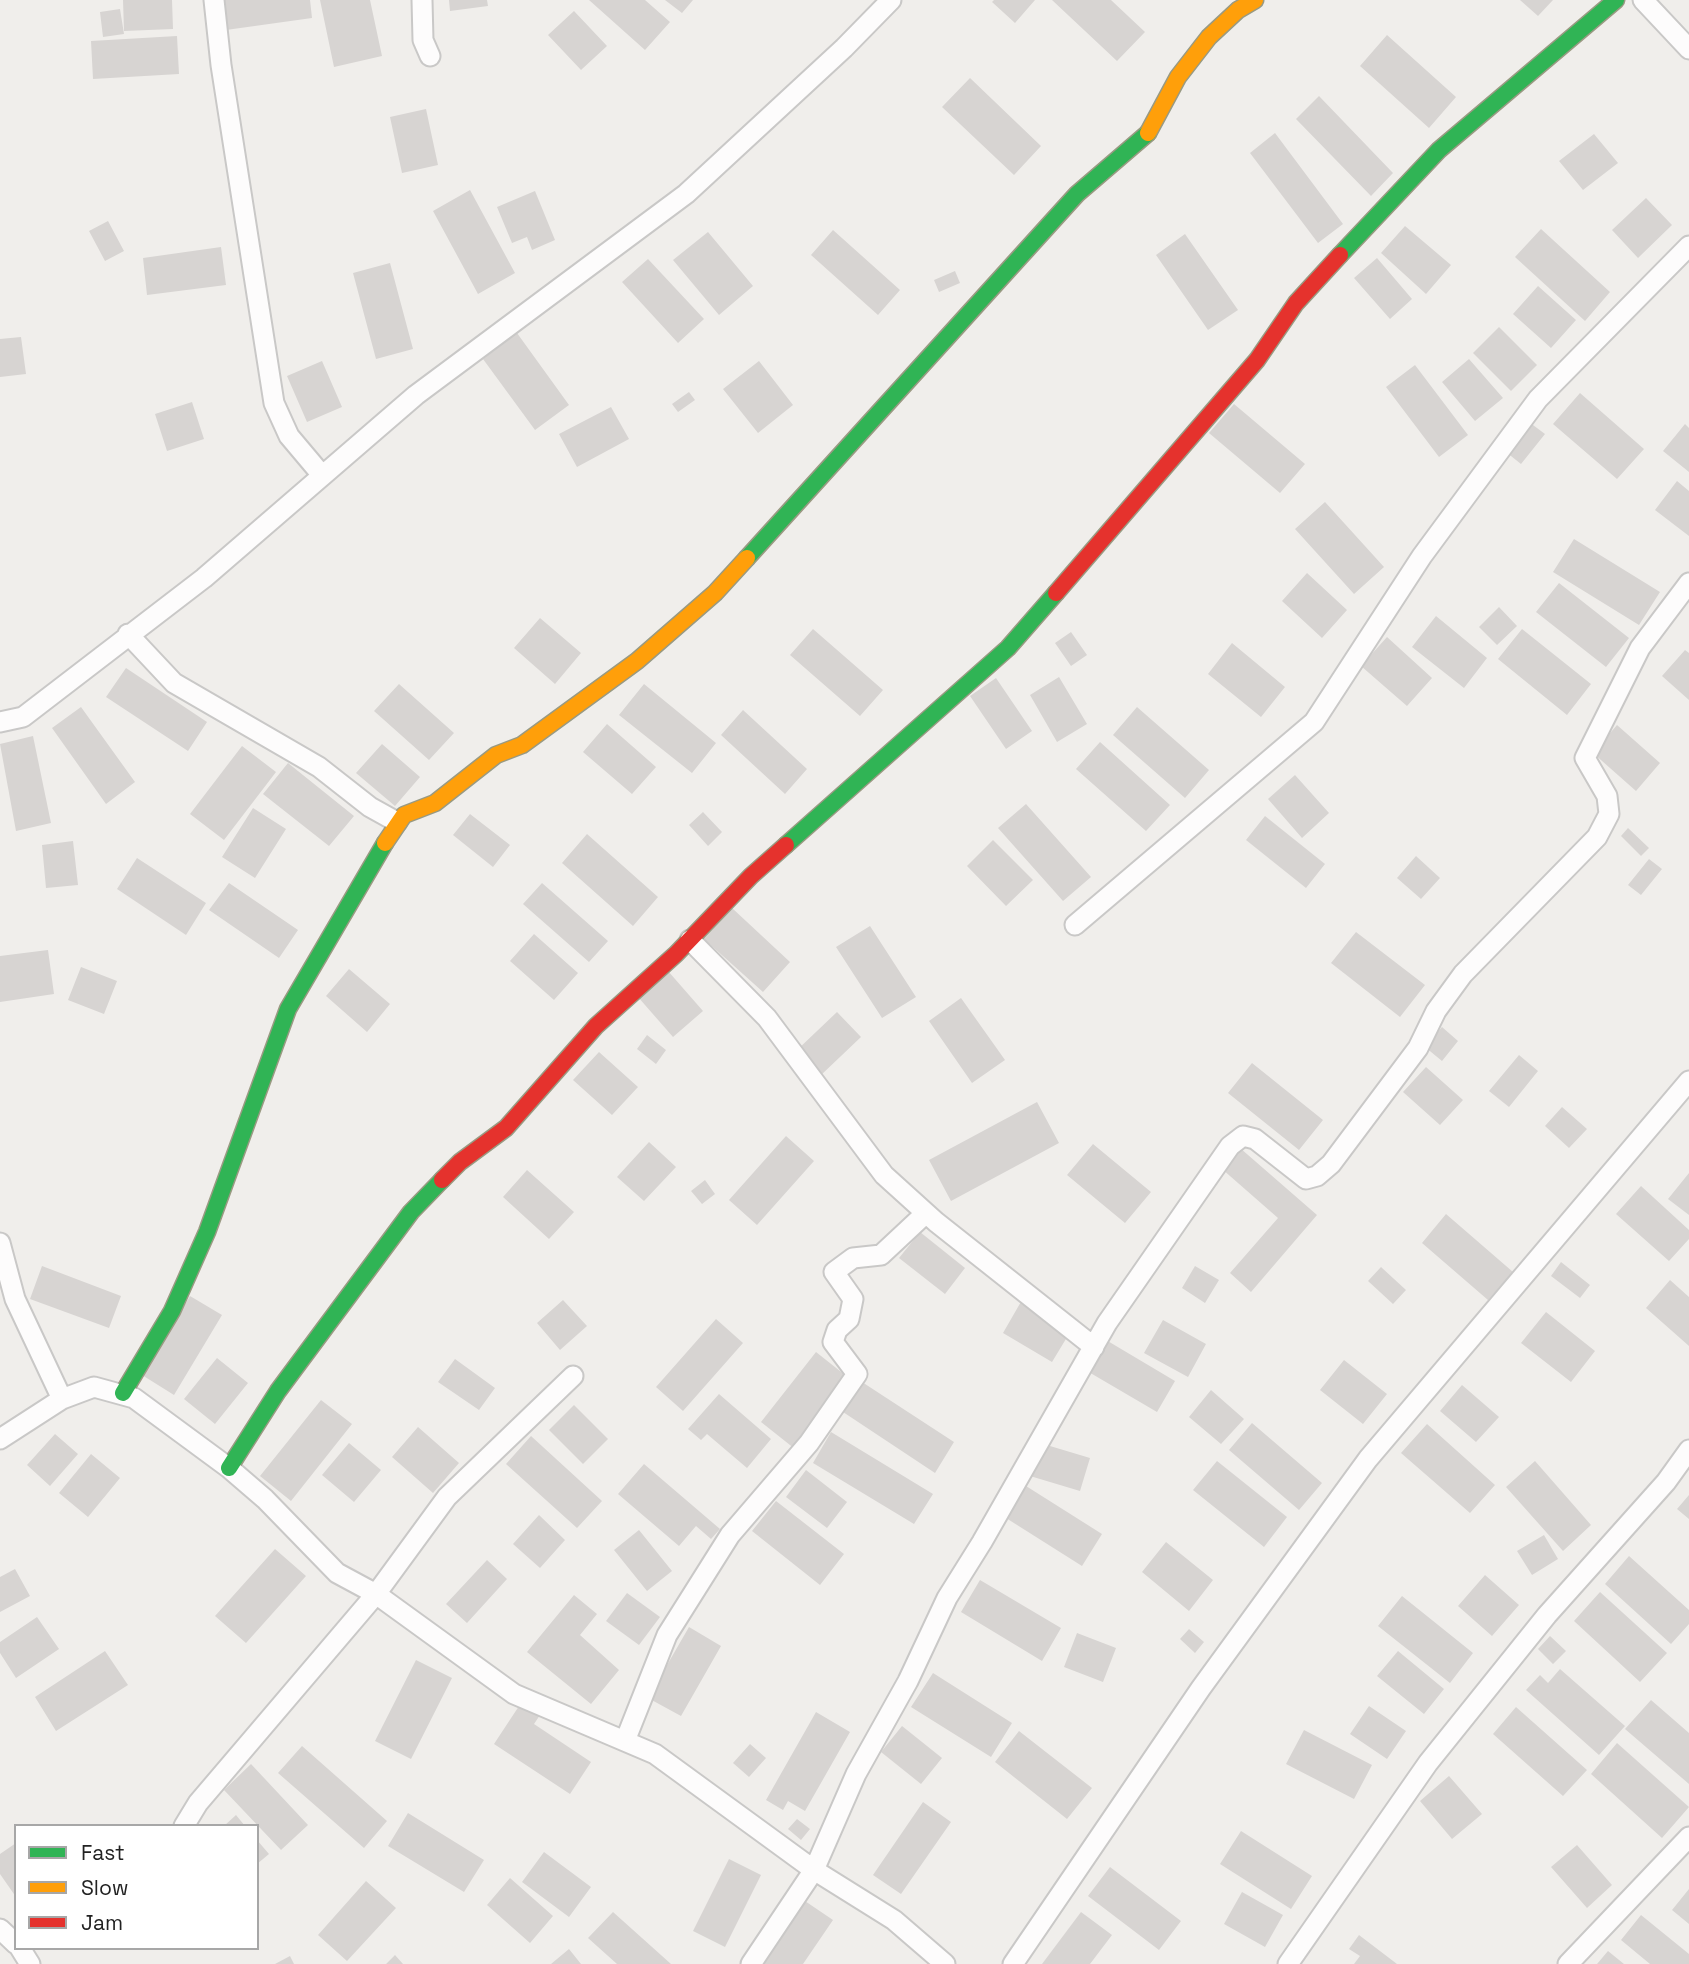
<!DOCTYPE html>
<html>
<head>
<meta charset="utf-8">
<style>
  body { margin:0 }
  #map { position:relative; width:1689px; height:1964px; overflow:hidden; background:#f0eeeb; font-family:"Space Grotesk",sans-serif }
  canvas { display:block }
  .legend { position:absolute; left:14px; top:1824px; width:245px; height:126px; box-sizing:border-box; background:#fff; border:2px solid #a7a7a7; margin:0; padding:9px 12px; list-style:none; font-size:21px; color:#222 }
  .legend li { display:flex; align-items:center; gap:14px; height:35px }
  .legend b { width:35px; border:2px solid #a7a7a7 }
</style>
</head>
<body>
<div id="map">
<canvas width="1689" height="1964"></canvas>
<ul class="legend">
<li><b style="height:9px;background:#30b455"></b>Fast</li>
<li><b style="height:9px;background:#ff9f0a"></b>Slow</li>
<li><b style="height:9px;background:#e5322d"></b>Jam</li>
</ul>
</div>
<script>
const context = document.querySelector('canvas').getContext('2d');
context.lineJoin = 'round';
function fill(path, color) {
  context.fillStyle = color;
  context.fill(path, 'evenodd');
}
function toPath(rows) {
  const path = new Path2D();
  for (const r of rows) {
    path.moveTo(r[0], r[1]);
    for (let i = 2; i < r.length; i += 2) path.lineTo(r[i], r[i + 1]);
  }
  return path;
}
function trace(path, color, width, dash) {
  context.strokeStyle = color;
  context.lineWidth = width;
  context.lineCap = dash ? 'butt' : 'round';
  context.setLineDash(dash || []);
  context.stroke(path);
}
const building = toPath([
  [123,0,172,0,173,29,124,31],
  [222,0,310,0,312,18,226,30],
  [320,0,370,0,382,56,334,67],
  [449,0,487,0,488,6,450,11],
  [589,0,645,0,670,22,645,50],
  [665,0,693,0,682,13],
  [994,0,1035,0,1015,23,992,2],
  [1052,0,1111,0,1145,32,1117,61],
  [1520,0,1553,0,1538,16],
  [120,9,124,34,103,37,100,12],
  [574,11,607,46,581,70,548,35],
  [1387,35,1456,97,1429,128,1360,66],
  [177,36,179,74,93,79,91,41],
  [970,78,1041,146,1014,175,942,107],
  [1319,96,1393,173,1371,196,1296,119],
  [426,109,438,165,402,173,390,117],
  [1275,133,1343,224,1318,243,1250,153],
  [1594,134,1618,163,1583,190,1559,161],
  [470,190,515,273,478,294,433,211],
  [535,191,555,240,532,250,527,237,512,243,497,207],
  [1646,198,1672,225,1638,258,1612,230],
  [108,221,124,251,105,261,89,231],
  [1405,226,1451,265,1426,294,1381,253],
  [1541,229,1610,292,1585,321,1515,257],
  [833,230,900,290,878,315,811,255],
  [708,232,753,286,719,315,673,260],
  [1185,234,1238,310,1208,330,1156,255],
  [221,247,226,285,147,295,143,258],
  [1377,258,1412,299,1390,319,1354,278],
  [648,259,704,319,678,343,622,282],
  [390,263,413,349,376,359,353,273],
  [955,271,960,283,939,292,934,280],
  [1538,286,1576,320,1551,348,1513,314],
  [1499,327,1537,365,1511,391,1473,353],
  [517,333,569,405,535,430,483,359],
  [21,337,26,374,0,377,0,339],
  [1469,359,1503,398,1475,421,1442,382],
  [322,361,342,407,307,422,287,376],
  [759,361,793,405,758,433,723,389],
  [1415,365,1468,435,1439,457,1386,387],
  [689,392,695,400,678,412,672,404],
  [1580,393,1644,449,1617,479,1553,424],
  [192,402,204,439,167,451,155,414],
  [1234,404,1305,464,1280,493,1209,433],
  [611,407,629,439,577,467,559,434],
  [1529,422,1545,434,1521,464,1506,452],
  [1685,424,1689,428,1689,472,1663,451],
  [1677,481,1689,491,1689,536,1655,510],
  [1325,502,1384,567,1354,594,1295,529],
  [1574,539,1660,592,1639,625,1553,572],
  [1307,573,1347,610,1322,638,1282,601],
  [1559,583,1629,638,1606,667,1536,612],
  [1499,607,1517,626,1497,645,1479,627],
  [1436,616,1487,658,1464,688,1412,647],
  [540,618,581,653,555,684,514,648],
  [813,629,883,690,860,716,790,655],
  [1522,629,1591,684,1567,715,1498,659],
  [1071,632,1087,655,1071,666,1055,643],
  [1387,637,1432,678,1407,706,1361,666],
  [1232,643,1285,687,1261,717,1208,674],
  [1685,650,1689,653,1689,700,1662,676],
  [126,668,207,722,188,751,106,697],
  [1059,677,1087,724,1057,742,1030,695],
  [996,678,1032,731,1006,749,970,696],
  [399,684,454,733,429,760,374,711],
  [644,684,716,743,692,773,619,715],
  [81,707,135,782,106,804,52,728],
  [1137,707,1209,770,1185,798,1113,735],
  [743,710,807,769,785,794,721,735],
  [607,724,656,767,632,794,583,752],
  [1617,725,1660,763,1636,791,1593,753],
  [33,736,51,823,16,831,0,744],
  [1100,742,1170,805,1146,831,1076,769],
  [382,744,420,777,395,806,356,773],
  [242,746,276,772,224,840,190,814],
  [288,763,354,816,329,846,263,794],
  [1295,775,1329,813,1302,838,1268,799],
  [1026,804,1091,877,1063,901,998,828],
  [253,808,286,829,255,878,222,857],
  [703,812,722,832,708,846,689,825],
  [470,814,510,845,493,867,453,835],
  [1265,816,1325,864,1306,888,1246,840],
  [1628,828,1649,848,1641,856,1621,836],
  [587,834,658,897,633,926,562,863],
  [993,840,1033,880,1006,906,967,866],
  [73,841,78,885,46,888,42,845],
  [1416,856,1440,878,1421,899,1397,878],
  [137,858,206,903,186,935,117,889],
  [1649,859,1662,869,1641,895,1628,885],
  [229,883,298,930,279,958,209,910],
  [542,883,608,941,589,962,523,904],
  [732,908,790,962,763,992,704,939],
  [870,926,916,997,882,1018,836,947],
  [1356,932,1425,985,1400,1017,1331,963],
  [534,934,578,973,554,1000,510,961],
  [48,950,54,994,0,1002,0,956],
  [81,967,117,981,104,1014,68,1000],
  [349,969,390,1004,367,1032,326,996],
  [668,971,703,1011,673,1037,638,997],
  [961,998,1005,1060,972,1083,929,1021],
  [837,1012,861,1037,820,1076,796,1051],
  [1442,1027,1458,1041,1442,1061,1425,1047],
  [647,1035,666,1050,656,1064,637,1049],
  [599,1052,638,1087,612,1115,573,1080],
  [1519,1055,1538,1071,1509,1107,1489,1091],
  [1252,1063,1323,1120,1299,1150,1228,1093],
  [1426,1067,1463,1100,1440,1125,1403,1092],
  [1037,1102,1059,1143,951,1201,929,1160],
  [1562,1107,1587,1129,1569,1148,1545,1126],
  [786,1136,814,1161,757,1225,729,1200],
  [649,1142,676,1167,644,1201,617,1177],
  [1093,1144,1151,1192,1125,1223,1067,1175],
  [1240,1148,1317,1215,1251,1292,1230,1273,1278,1218,1222,1169],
  [527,1170,574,1212,549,1239,503,1197],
  [1689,1173,1689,1215,1668,1199],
  [705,1180,715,1194,702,1204,691,1191],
  [1641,1186,1689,1230,1689,1239,1669,1261,1616,1214],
  [1446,1214,1513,1272,1488,1300,1422,1243],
  [920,1232,965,1268,945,1294,899,1258],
  [1561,1262,1590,1285,1580,1298,1551,1276],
  [42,1266,121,1296,109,1328,30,1299],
  [1195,1266,1219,1280,1205,1303,1182,1288],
  [1381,1267,1406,1290,1393,1304,1368,1281],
  [1670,1280,1689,1297,1689,1346,1646,1308],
  [190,1296,222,1315,174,1395,142,1375],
  [563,1300,587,1326,560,1350,537,1323],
  [1022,1300,1072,1329,1052,1362,1003,1333],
  [1546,1312,1595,1351,1571,1382,1521,1343],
  [716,1319,743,1343,683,1411,656,1387],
  [1163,1320,1206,1344,1188,1377,1144,1353],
  [1106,1340,1175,1381,1157,1412,1087,1371],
  [816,1352,850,1379,795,1449,761,1422],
  [217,1358,248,1383,215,1424,184,1399],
  [455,1359,495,1388,479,1410,438,1382],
  [1344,1360,1387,1394,1363,1424,1320,1390],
  [862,1382,954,1442,935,1473,843,1412],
  [1462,1385,1499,1417,1476,1442,1440,1411],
  [1211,1390,1244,1419,1221,1444,1189,1417],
  [719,1394,771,1439,747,1468,707,1434,701,1440,688,1429],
  [321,1400,352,1424,291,1501,260,1476],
  [574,1405,608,1439,583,1464,549,1430],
  [1252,1423,1322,1483,1299,1510,1229,1450],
  [1427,1424,1495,1485,1470,1513,1401,1453],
  [418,1427,459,1463,433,1493,392,1457],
  [831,1432,933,1494,914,1524,813,1463],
  [55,1434,78,1454,50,1486,27,1465],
  [531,1436,602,1501,577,1528,506,1464],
  [349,1443,381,1470,354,1502,322,1475],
  [1040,1443,1090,1458,1080,1491,1030,1476],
  [91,1454,120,1478,88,1517,59,1493],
  [1217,1461,1287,1517,1264,1547,1193,1490],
  [1535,1461,1591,1525,1563,1551,1506,1487],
  [644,1464,720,1529,711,1539,696,1526,679,1546,618,1494],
  [806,1470,847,1502,827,1528,786,1497],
  [1026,1486,1102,1534,1082,1566,1006,1518],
  [1689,1495,1689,1519,1677,1509],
  [776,1501,844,1554,820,1585,752,1531],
  [539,1515,565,1540,540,1568,513,1544],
  [639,1530,672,1571,647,1591,614,1550],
  [1544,1535,1558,1559,1532,1575,1517,1551],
  [1166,1542,1213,1580,1189,1611,1142,1572],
  [275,1549,306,1576,246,1643,215,1616],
  [1629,1556,1689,1610,1689,1624,1671,1644,1605,1584],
  [487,1560,507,1579,467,1623,446,1604],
  [15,1569,30,1596,0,1612,0,1577],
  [1485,1575,1519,1605,1492,1636,1458,1606],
  [980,1580,1061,1628,1042,1661,961,1612],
  [1600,1592,1667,1653,1640,1682,1574,1621],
  [627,1593,660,1617,639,1645,606,1621],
  [574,1595,597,1614,580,1635,619,1670,591,1704,527,1652],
  [1402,1596,1473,1653,1450,1683,1378,1626],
  [37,1617,59,1649,16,1678,0,1653,0,1642],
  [689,1627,721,1646,681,1716,648,1698],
  [1189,1629,1204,1642,1195,1653,1180,1639],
  [1077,1633,1116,1648,1103,1682,1064,1667],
  [1550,1636,1566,1651,1553,1664,1538,1649],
  [105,1651,128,1685,56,1731,35,1697],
  [1398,1651,1444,1689,1424,1714,1377,1676],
  [416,1660,452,1678,411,1759,375,1741],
  [1560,1669,1625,1726,1599,1755,1526,1690,1540,1675,1548,1683],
  [933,1673,1012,1723,991,1757,911,1707],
  [1651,1700,1689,1733,1689,1784,1625,1729],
  [521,1703,540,1715,534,1724,591,1762,570,1794,494,1744],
  [1369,1706,1406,1731,1387,1759,1350,1734],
  [1516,1707,1587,1770,1563,1796,1493,1734],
  [816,1712,850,1732,805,1811,788,1801,783,1810,766,1800],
  [902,1726,942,1758,921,1784,881,1752],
  [1304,1730,1372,1765,1354,1799,1286,1764],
  [1019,1731,1092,1788,1067,1819,995,1762],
  [1617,1743,1689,1807,1662,1838,1591,1774],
  [750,1744,766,1758,749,1777,733,1763],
  [302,1746,387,1821,364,1848,278,1773],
  [251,1764,308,1825,281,1850,224,1790],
  [1449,1776,1482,1814,1452,1839,1420,1801],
  [923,1802,951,1822,901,1894,873,1875],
  [408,1813,484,1860,464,1892,388,1846],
  [236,1815,245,1826,224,1826],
  [797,1819,810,1829,801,1840,788,1829],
  [1241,1831,1312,1876,1291,1909,1220,1864],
  [257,1840,269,1854,257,1864],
  [16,1843,16,1897,0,1874,0,1854],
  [1577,1845,1612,1885,1587,1908,1551,1867],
  [544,1852,591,1887,569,1917,522,1882],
  [729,1859,761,1875,725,1947,693,1931],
  [1110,1867,1181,1921,1159,1950,1088,1896],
  [510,1878,553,1916,530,1943,487,1905],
  [366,1881,396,1908,347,1961,318,1935],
  [1689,1889,1689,1924,1672,1910],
  [1242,1892,1283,1915,1265,1947,1224,1924],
  [802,1899,833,1920,803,1964,756,1964],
  [613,1912,671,1964,617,1964,588,1938],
  [1081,1912,1112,1935,1090,1964,1042,1964],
  [1641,1915,1689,1954,1689,1964,1650,1964,1621,1940],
  [1359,1935,1397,1964,1354,1964,1360,1956,1349,1949],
  [569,1949,581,1964,551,1964],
  [1608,1951,1624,1964,1597,1964],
  [395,1955,403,1964,386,1964],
  [290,1956,294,1964,275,1964]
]);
const street = toPath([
  [214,0,221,65,274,403,289,436,321,474],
  [422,0,423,40,430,56],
  [1643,0,1689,49],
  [128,634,174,683,319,767,370,807,397,822],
  [0,722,23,717,204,578,416,395,686,194,844,48,891,0],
  [1075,925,1314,722,1422,556,1538,399,1689,246],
  [690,940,767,1018,884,1175,936,1222,1094,1347],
  [0,1243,15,1299,62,1399],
  [0,1439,62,1399,94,1387,134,1398,229,1468,265,1499,337,1573,376,1594,514,1694,655,1754,814,1870,894,1920,945,1964],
  [625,1741,667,1635,730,1535,809,1443,857,1374,833,1342,837,1330,849,1319,853,1299,834,1272,853,1258,881,1255,926,1213],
  [184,1826,198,1803,376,1594,447,1497,573,1376],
  [0,1929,16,1944],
  [20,1948,30,1964],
  [751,1964,814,1870,856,1774,908,1681,947,1598,982,1542,1107,1323,1230,1146,1243,1136,1255,1139,1306,1179,1317,1176,1331,1164,1418,1048,1436,1011,1463,974,1597,837,1609,814,1607,796,1585,758,1640,648,1689,583],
  [1013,1964,1201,1688,1368,1459,1689,1081],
  [1288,1964,1428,1763,1547,1615,1666,1482,1689,1450],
  [1568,1964,1689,1837]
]);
const fast = toPath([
  [1340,255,1439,150,1616,0],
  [747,558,1077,194,1148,133],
  [786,845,1008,648,1056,593],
  [123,1393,172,1311,207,1232,288,1009,385,843],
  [229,1468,278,1391,411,1212,442,1180]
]);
const slow = toPath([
  [1148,133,1178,77,1209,37,1238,10,1255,0],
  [385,843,404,815,435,803,496,755,522,745,637,661,715,593,747,558]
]);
const jam = toPath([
  [1056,593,1257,360,1296,303,1340,255],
  [442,1180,460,1162,506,1128,596,1026,676,954,751,876,786,845]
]);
fill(building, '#d7d4d2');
trace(street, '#c9c8c7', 23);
trace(fast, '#999a82', 19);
trace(slow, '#999a82', 19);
trace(jam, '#999a82', 19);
trace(street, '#fdfcfc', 19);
trace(fast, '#30b455', 16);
trace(slow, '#ff9f0a', 16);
trace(jam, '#e5322d', 16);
</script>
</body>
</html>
